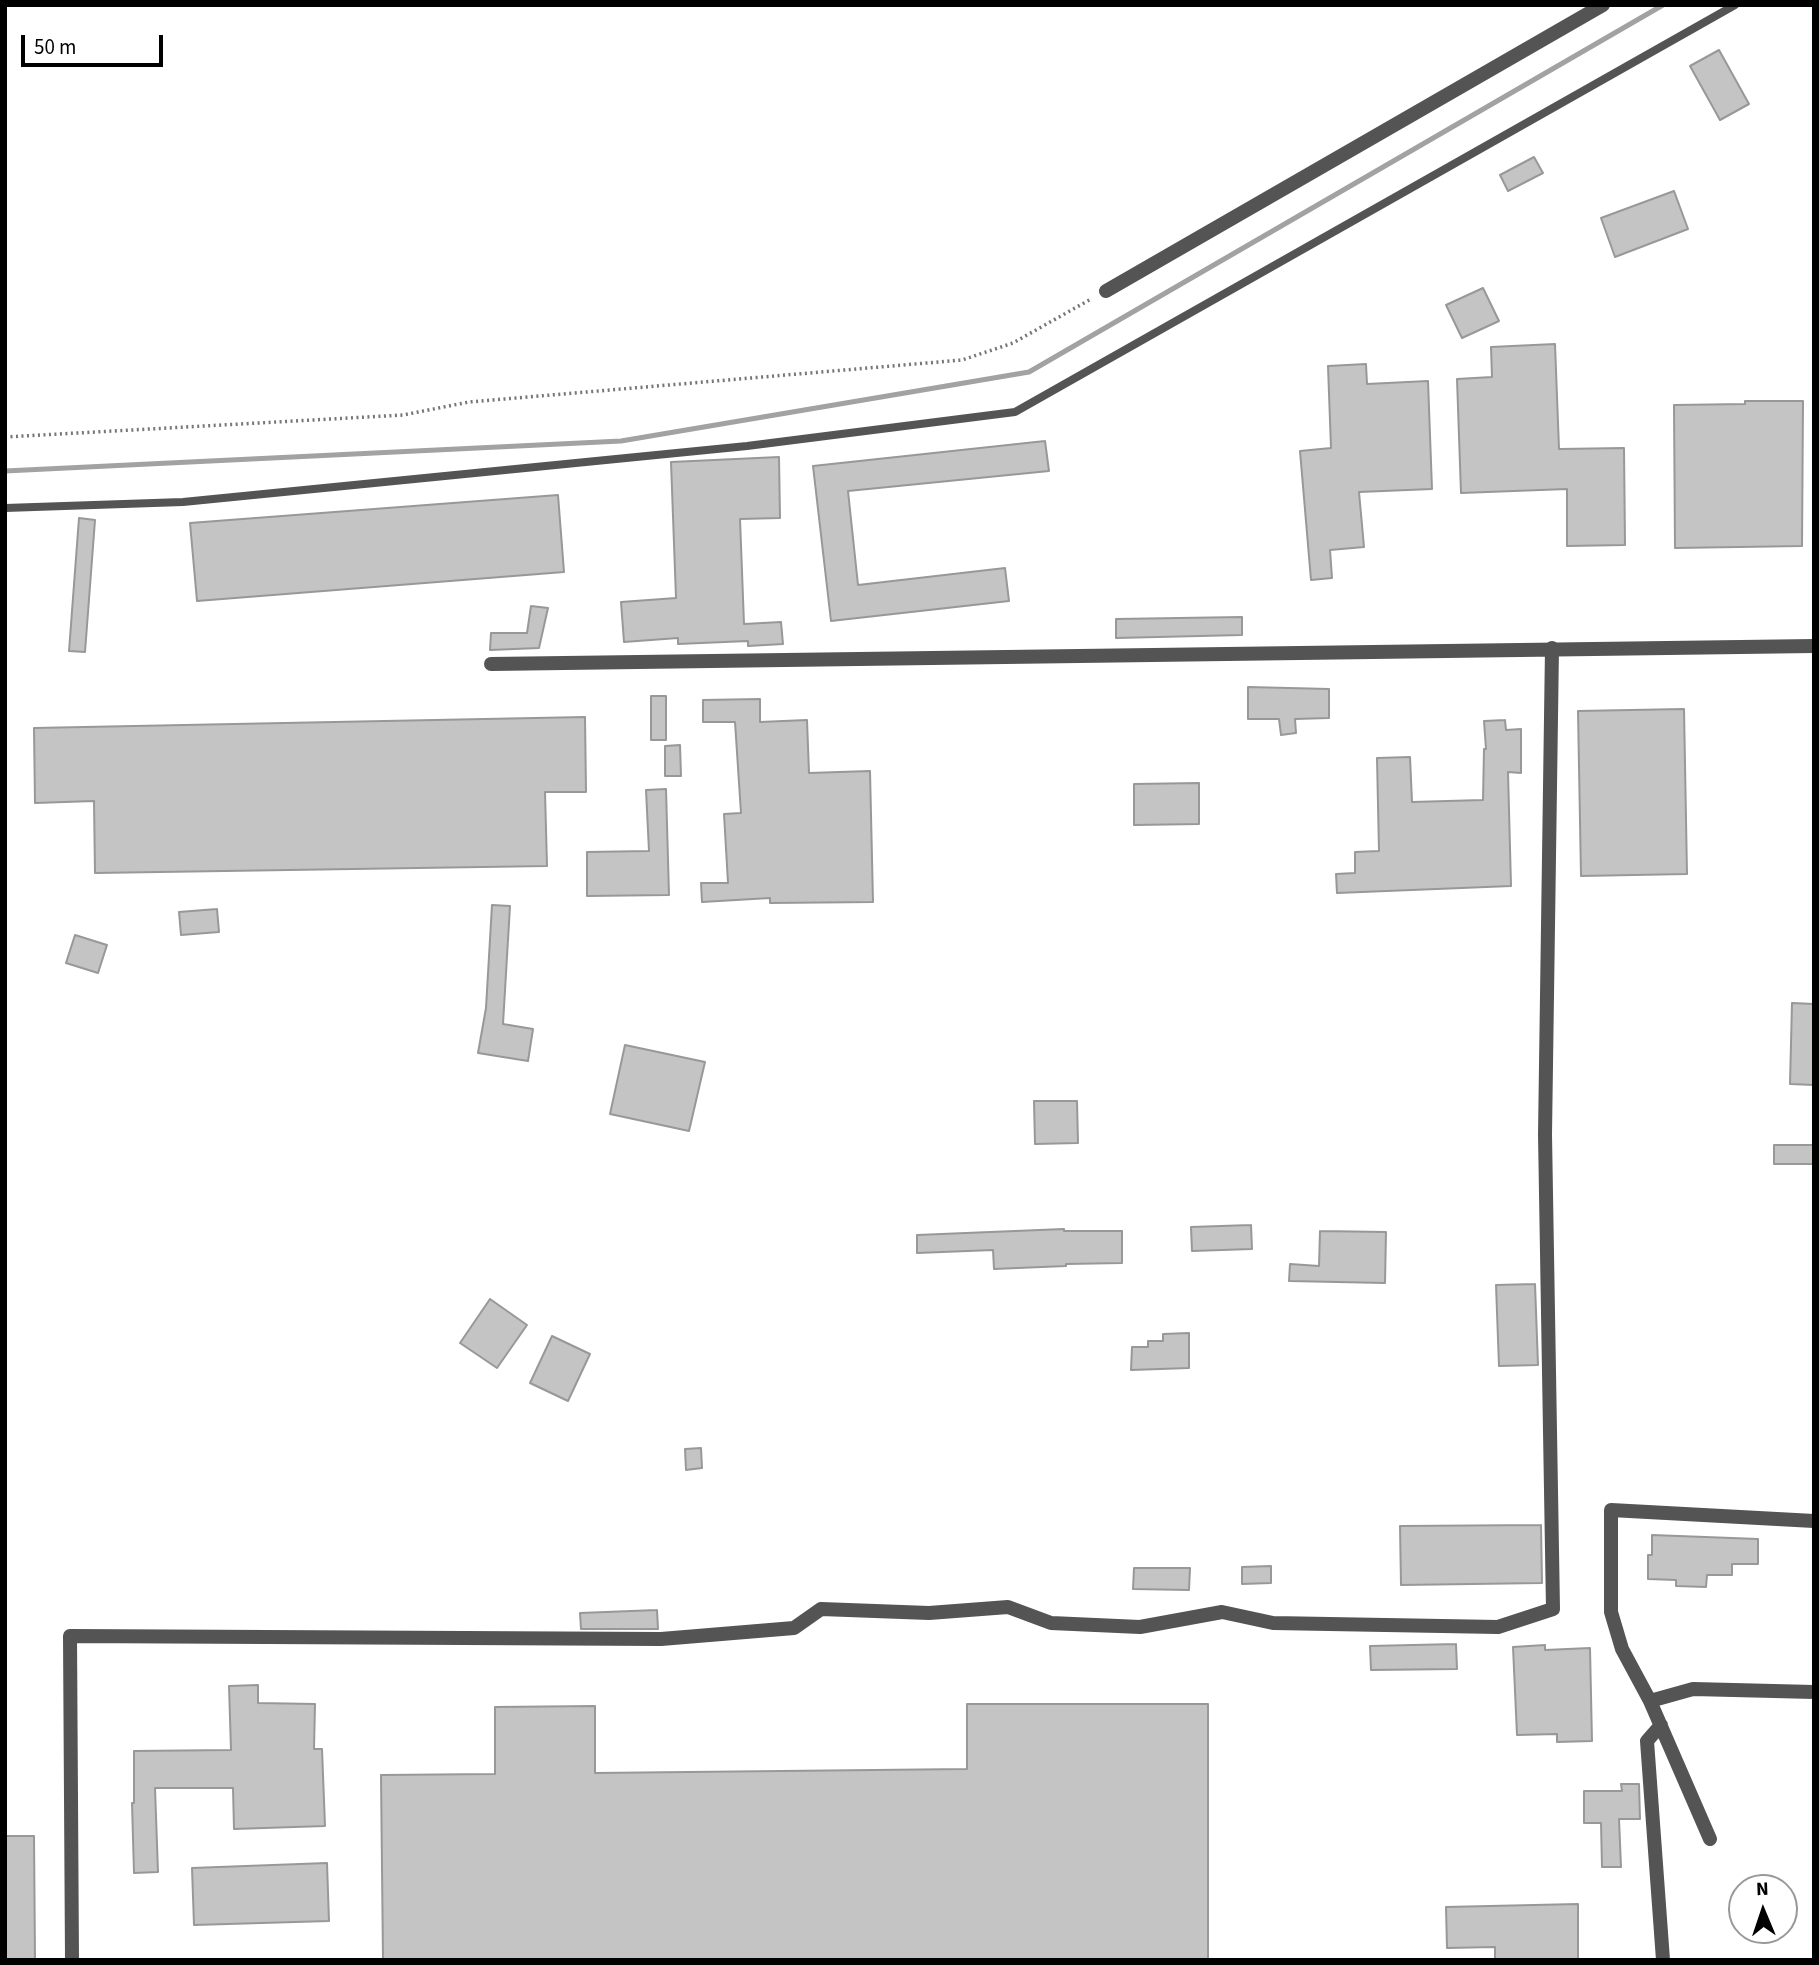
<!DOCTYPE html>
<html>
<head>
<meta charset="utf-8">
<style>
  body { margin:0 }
  #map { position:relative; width:1819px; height:1965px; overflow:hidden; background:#fff; font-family:"Source Sans 3",sans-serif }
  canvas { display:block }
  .frame { position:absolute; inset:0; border:7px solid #000; pointer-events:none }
  .north { position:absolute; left:1728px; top:1874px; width:70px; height:70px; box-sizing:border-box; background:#fff; border:2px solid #999; border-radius:50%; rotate:358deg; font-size:19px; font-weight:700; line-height:28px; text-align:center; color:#000 }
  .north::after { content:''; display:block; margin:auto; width:24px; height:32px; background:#000; clip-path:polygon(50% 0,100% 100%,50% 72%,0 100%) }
  .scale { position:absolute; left:21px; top:35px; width:142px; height:32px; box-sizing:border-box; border:4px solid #000; border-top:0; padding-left:9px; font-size:21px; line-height:24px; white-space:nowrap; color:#000; -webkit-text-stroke:5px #fff; paint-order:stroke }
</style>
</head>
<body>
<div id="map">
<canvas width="1819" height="1965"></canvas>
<div class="frame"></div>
<div class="north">N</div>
<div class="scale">50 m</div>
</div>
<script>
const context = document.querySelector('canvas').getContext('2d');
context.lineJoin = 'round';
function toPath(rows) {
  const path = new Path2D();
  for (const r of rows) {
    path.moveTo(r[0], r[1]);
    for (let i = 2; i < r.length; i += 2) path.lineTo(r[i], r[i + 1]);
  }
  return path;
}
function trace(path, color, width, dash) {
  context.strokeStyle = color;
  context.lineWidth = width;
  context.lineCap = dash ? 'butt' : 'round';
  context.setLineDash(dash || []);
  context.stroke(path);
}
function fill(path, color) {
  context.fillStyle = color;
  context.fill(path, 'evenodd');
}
const stream = toPath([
  [5,471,621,441,1029,372,1663,5]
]);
const building = toPath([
  [1719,50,1749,104,1720,120,1690,66,1719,50],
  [1534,157,1543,173,1508,191,1500,175,1534,157],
  [1674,191,1688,229,1615,257,1601,218,1674,191],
  [1483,288,1499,321,1462,338,1446,305,1483,288],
  [1555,344,1559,449,1624,448,1625,545,1567,546,1567,489,1461,493,1457,379,1492,377,1491,347,1555,344],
  [1366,364,1367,384,1428,381,1432,489,1359,492,1364,547,1330,550,1332,578,1311,580,1300,451,1331,448,1328,366,1366,364],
  [1745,401,1803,401,1802,546,1675,548,1674,405,1745,404,1745,401],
  [1045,441,1049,471,848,491,858,585,1005,568,1009,601,831,621,813,466,1045,441],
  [779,457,780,518,740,519,744,624,781,622,783,644,748,646,748,641,678,644,678,638,624,642,621,602,676,598,671,462,779,457],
  [558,495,564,572,197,601,190,523,558,495],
  [79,518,95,520,85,652,69,651,79,518],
  [531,606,548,608,539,648,490,650,491,633,527,633,531,606],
  [1242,617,1242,635,1116,638,1116,619,1242,617],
  [1248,687,1329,689,1329,718,1295,719,1296,733,1281,735,1279,719,1248,719,1248,687],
  [651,696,666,696,666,740,651,740,651,696],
  [760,699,760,722,807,720,809,773,870,771,873,902,770,903,770,898,702,902,701,883,728,883,724,814,741,813,735,722,703,722,703,700,760,699],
  [1684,709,1687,874,1581,876,1578,711,1684,709],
  [585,717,586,792,545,792,547,866,95,873,94,801,35,803,34,728,585,717],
  [1505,720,1506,730,1521,729,1521,773,1508,772,1511,886,1337,893,1336,874,1355,873,1355,852,1379,851,1377,758,1410,757,1412,802,1483,800,1484,749,1486,749,1484,721,1505,720],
  [680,745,681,776,665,776,665,746,680,745],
  [1199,783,1199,824,1134,825,1134,784,1199,783],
  [666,789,669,895,587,896,587,852,649,851,646,790,666,789],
  [492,905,510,906,503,1024,533,1029,528,1061,478,1053,486,1008,492,905],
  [217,909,219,932,181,935,179,912,217,909],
  [75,935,107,945,98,973,66,963,75,935],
  [1792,1003,1814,1004,1814,1085,1790,1084,1792,1003],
  [625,1045,705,1062,689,1131,610,1114,625,1045],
  [1034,1101,1077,1101,1078,1143,1035,1144,1034,1101],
  [1774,1145,1814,1145,1814,1164,1774,1164,1774,1145],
  [1251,1225,1252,1249,1192,1251,1191,1227,1251,1225],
  [1064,1229,1064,1231,1122,1231,1122,1263,1066,1264,1066,1266,994,1269,993,1250,917,1253,917,1235,1064,1229],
  [1320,1231,1386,1232,1385,1283,1289,1281,1290,1264,1319,1266,1320,1231],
  [1535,1284,1538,1365,1499,1366,1496,1285,1535,1284],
  [490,1299,527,1325,497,1368,460,1343,490,1299],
  [1189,1333,1189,1368,1131,1370,1132,1347,1148,1347,1148,1341,1163,1341,1163,1334,1189,1333],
  [552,1336,590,1354,568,1401,530,1383,552,1336],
  [701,1448,702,1468,686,1470,685,1449,701,1448],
  [1541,1525,1542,1583,1401,1585,1400,1526,1541,1525],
  [1652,1535,1758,1539,1758,1564,1732,1564,1732,1575,1707,1575,1706,1587,1676,1586,1676,1580,1648,1579,1648,1555,1652,1555,1652,1535],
  [1271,1566,1271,1583,1242,1584,1242,1567,1271,1566],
  [1134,1568,1190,1568,1189,1590,1133,1589,1134,1568],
  [657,1610,658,1629,581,1629,580,1613,657,1610],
  [1456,1644,1457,1669,1371,1670,1370,1646,1456,1644],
  [1545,1645,1545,1650,1590,1648,1592,1741,1557,1742,1557,1734,1517,1735,1513,1647,1545,1645],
  [258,1685,258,1703,315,1704,314,1749,322,1749,325,1826,234,1829,233,1788,155,1788,158,1872,134,1873,132,1803,134,1803,134,1751,231,1750,229,1686,258,1685],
  [967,1704,1208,1704,1208,1960,383,1960,381,1775,495,1774,495,1707,595,1706,595,1773,967,1769,967,1704],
  [1621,1784,1639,1784,1640,1819,1619,1819,1621,1867,1602,1867,1601,1823,1584,1823,1584,1791,1622,1791,1621,1784],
  [5,1836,34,1836,35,1960,5,1960,5,1836],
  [327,1863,329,1921,194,1925,192,1868,327,1863],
  [1578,1904,1578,1960,1495,1960,1495,1947,1447,1948,1446,1907,1578,1904]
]);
const path = toPath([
  [5,437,403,415,469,402,962,360,1013,343,1091,299]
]);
const lane = toPath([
  [5,508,183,502,747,446,1015,412,1735,5]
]);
const street = toPath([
  [1106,291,1603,5],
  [491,664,1814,646],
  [1650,1701,1693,1689,1814,1692],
  [1661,1725,1647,1741,1663,1960],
  [1710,1839,1650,1701,1622,1649,1611,1612,1611,1510,1814,1521],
  [72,1960,70,1636,661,1639,794,1628,821,1609,929,1613,1008,1607,1051,1623,1140,1627,1222,1612,1273,1623,1498,1627,1553,1609,1545,1134,1552,648]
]);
trace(stream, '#a2a2a2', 5);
fill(building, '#c4c4c4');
trace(building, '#989898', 2);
trace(path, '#767676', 3.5, [2, 3.5]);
trace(lane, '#545454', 8);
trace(street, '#545454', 14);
</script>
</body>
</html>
